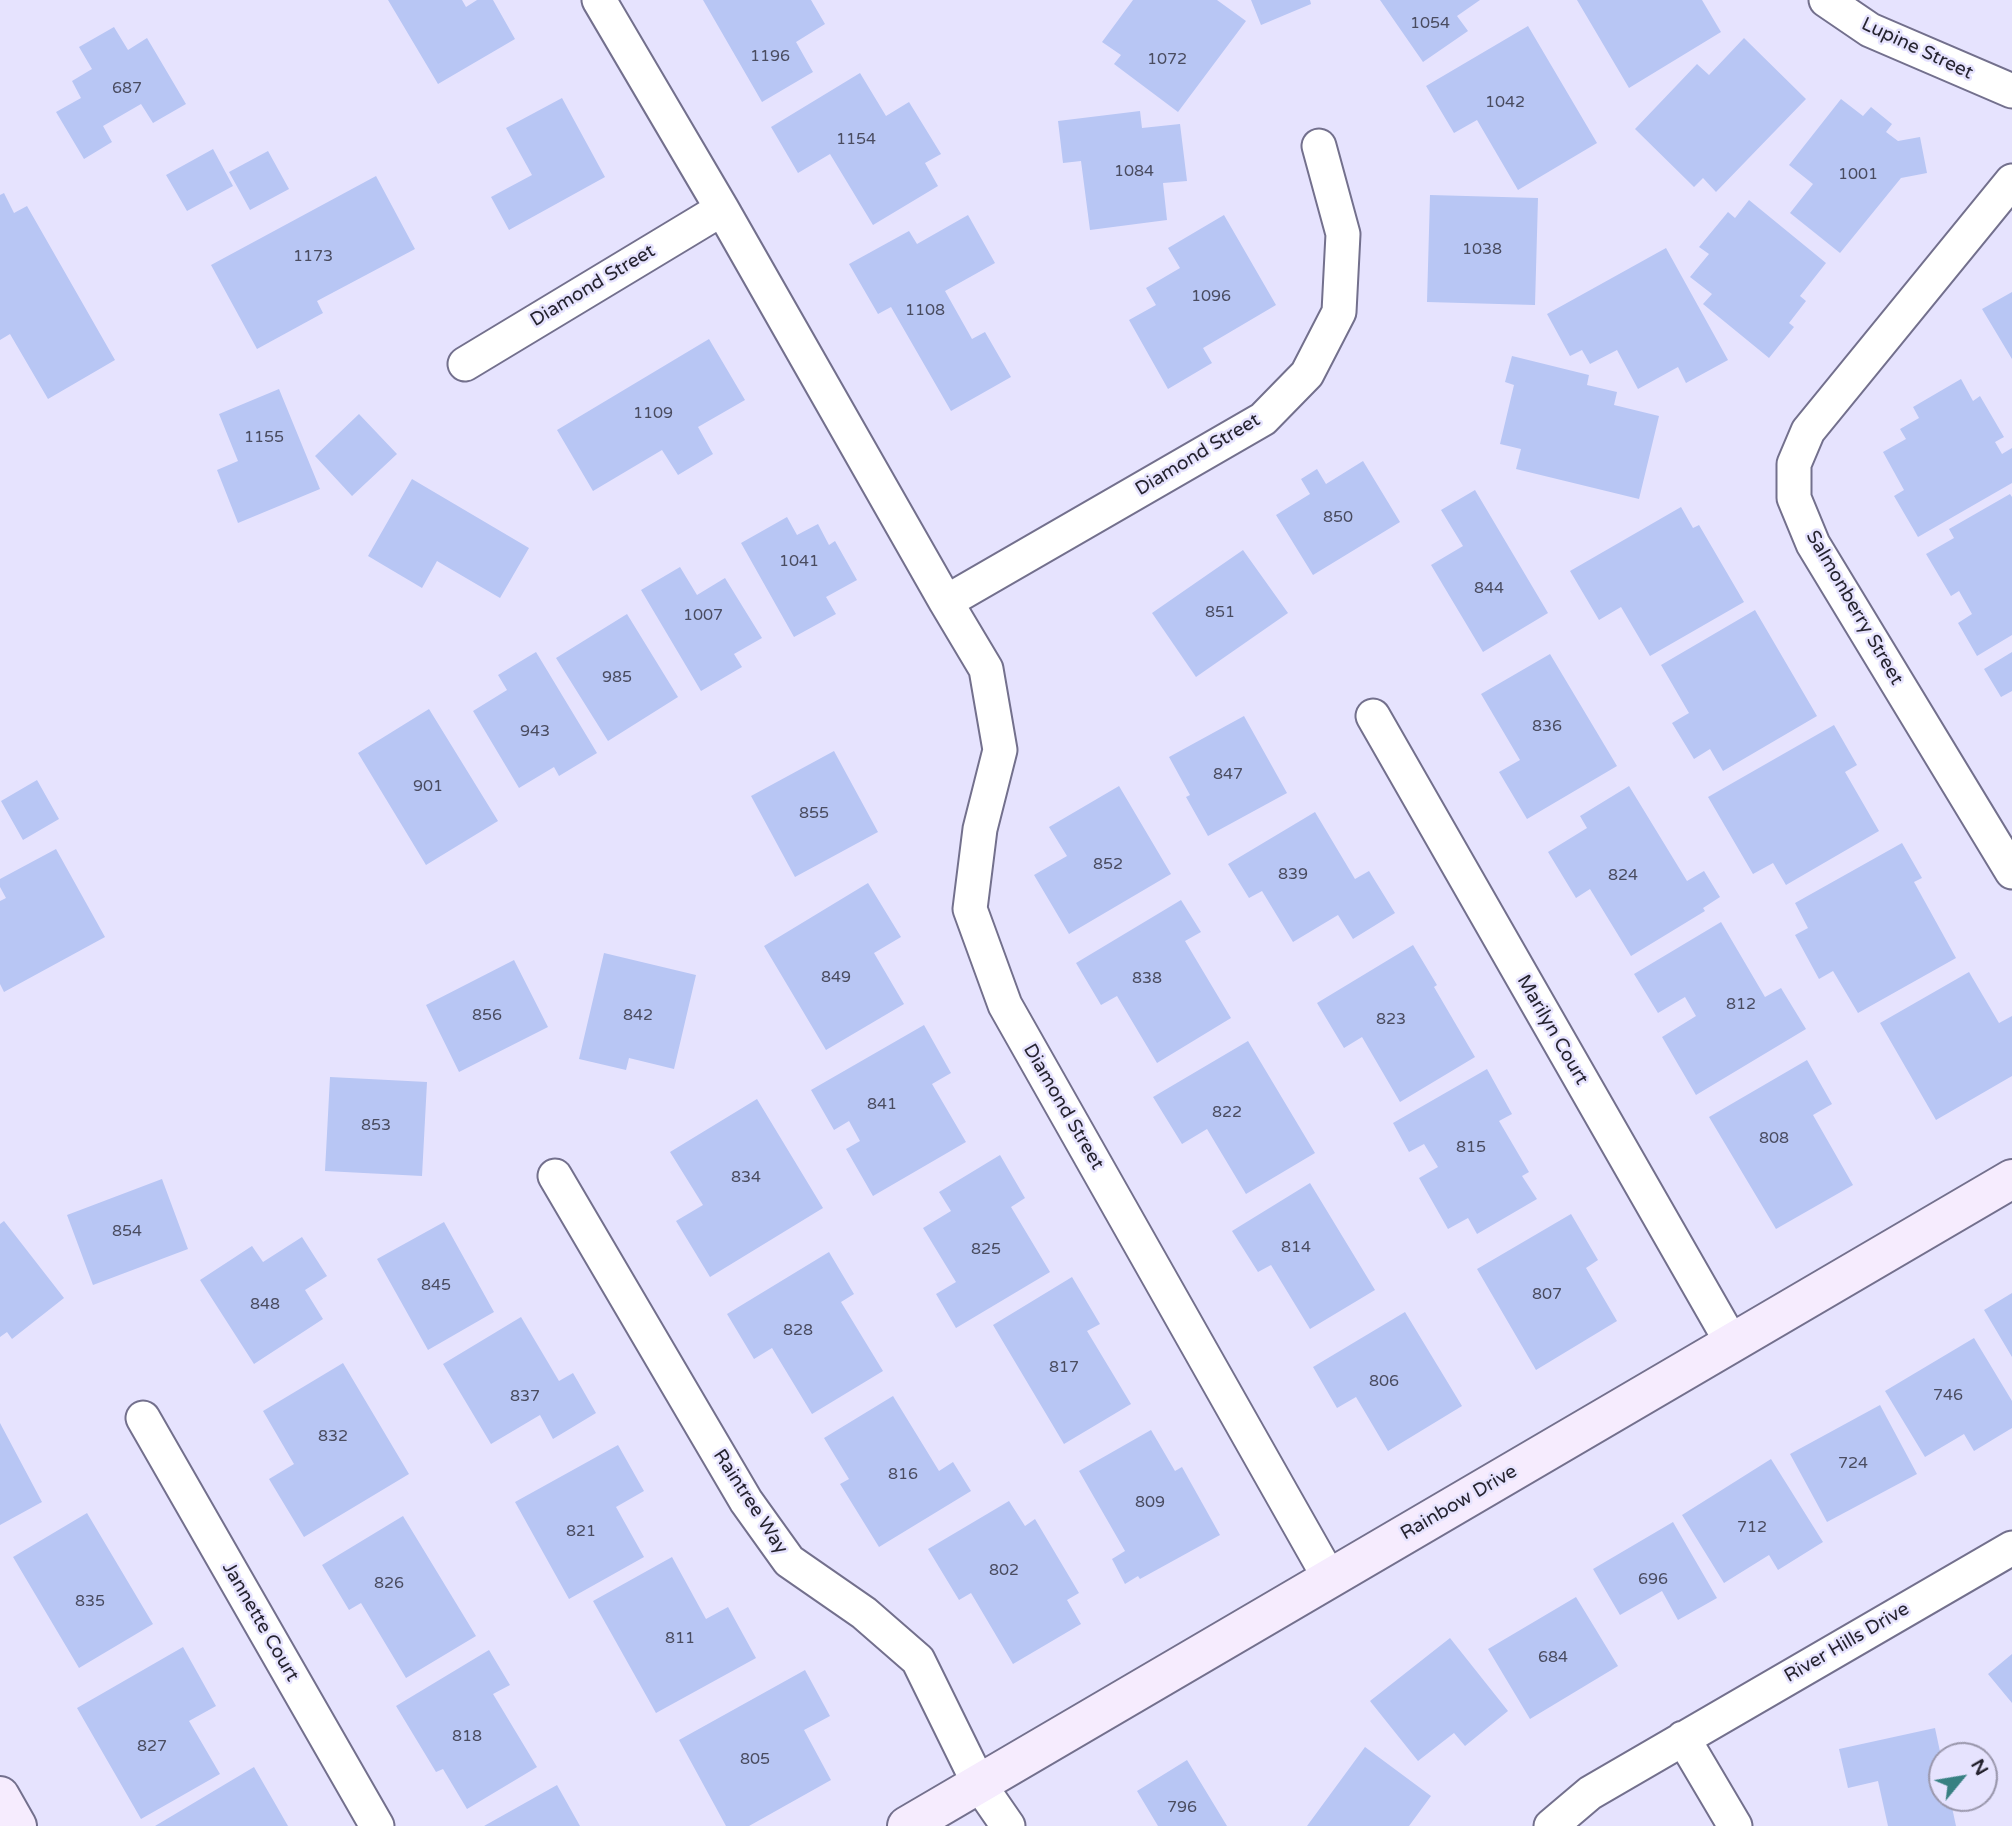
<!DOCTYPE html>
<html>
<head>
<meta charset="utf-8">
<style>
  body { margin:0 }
  #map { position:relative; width:2012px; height:1826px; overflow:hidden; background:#e6e3fe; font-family:"Varela Round",sans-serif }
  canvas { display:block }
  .north { position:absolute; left:1928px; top:1742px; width:70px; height:70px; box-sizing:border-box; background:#e6e3fe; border:2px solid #9996ab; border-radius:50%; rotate:60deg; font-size:19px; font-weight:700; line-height:28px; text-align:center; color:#25232f }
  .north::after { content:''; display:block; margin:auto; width:24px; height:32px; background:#378082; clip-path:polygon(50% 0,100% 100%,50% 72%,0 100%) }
</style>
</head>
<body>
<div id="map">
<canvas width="2012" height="1826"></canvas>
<div class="north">N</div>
</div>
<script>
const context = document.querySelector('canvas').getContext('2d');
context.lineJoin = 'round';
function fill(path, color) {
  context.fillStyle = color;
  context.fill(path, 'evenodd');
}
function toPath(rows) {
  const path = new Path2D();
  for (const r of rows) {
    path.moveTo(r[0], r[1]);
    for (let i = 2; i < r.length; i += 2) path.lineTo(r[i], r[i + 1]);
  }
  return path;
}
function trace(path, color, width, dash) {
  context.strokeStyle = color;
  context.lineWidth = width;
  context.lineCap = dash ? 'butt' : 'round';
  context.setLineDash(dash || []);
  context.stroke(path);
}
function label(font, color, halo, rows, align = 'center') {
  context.font = font + ' "Varela Round",sans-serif';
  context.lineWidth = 5;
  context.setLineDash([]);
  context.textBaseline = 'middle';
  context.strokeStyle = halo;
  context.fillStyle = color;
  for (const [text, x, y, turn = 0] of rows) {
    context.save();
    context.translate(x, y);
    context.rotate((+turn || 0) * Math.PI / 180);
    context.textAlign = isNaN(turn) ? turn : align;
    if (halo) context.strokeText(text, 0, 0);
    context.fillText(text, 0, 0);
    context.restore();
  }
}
const building = toPath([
  [388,0,462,0,466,7,477,0,493,0,515,39,438,84],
  [703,0,811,0,825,24,796,42,813,72,762,102],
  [1133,0,1217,0,1246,21,1178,112,1114,64,1121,55,1102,42],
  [1251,0,1310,0,1311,4,1261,25],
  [1380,0,1480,0,1457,16,1468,31,1423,62],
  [1577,0,1702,0,1721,32,1629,88],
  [1528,26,1597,143,1518,190,1477,120,1454,133,1426,86],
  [114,27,128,50,147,38,186,104,153,123,141,104,103,126,112,142,84,159,56,112,81,98,72,81,92,69,79,47],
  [1744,38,1806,99,1716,192,1703,178,1694,187,1635,129,1697,64,1709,75],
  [860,73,886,116,909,102,941,154,925,163,938,186,873,225,830,154,798,173,771,127],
  [562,98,605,177,509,230,491,197,532,175,506,128],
  [1841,99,1863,116,1871,107,1892,124,1886,132,1898,141,1920,137,1927,173,1901,178,1840,253,1790,213,1813,184,1789,165],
  [1140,111,1142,128,1180,124,1187,181,1163,183,1167,220,1090,230,1081,161,1063,163,1058,121],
  [213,149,233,186,187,211,166,175],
  [268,151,289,189,250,210,229,172],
  [376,176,415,249,317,301,323,313,257,349,211,265],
  [4,193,14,213,27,206,115,360,48,399,10,334,0,340,0,195],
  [1430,195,1538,198,1535,305,1427,302],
  [1749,200,1826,263,1800,296,1806,301,1789,323,1794,327,1769,358,1703,304,1712,294,1690,277,1709,254,1699,247,1728,212,1735,218],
  [968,215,995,263,945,291,972,339,985,332,1011,377,951,411,891,307,878,314,849,264,909,231,917,244],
  [1224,215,1276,305,1203,348,1212,363,1168,389,1129,320,1156,305,1146,288,1180,268,1168,248],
  [1666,248,1728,360,1686,383,1678,367,1638,389,1617,350,1590,364,1582,350,1570,356,1547,314],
  [2012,292,2012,359,1982,309],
  [709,339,745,400,698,427,713,454,678,475,662,450,593,491,557,430],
  [1512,356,1589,375,1587,385,1617,392,1614,405,1659,416,1639,499,1516,469,1521,449,1500,444,1514,385,1505,382],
  [1961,379,1973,401,1980,396,2004,437,1995,442,2002,454,2012,448,2012,483,1918,537,1894,496,1904,490,1883,452,1906,439,1900,429,1919,418,1913,407],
  [279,389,320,489,238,523,217,470,238,461,219,414],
  [359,414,397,454,352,496,315,456],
  [1363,461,1400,522,1313,575,1276,515,1310,494,1301,479,1317,469,1326,484],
  [412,479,529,548,500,598,437,561,422,588,368,556],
  [1475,490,1548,613,1483,652,1431,565,1463,546,1441,510],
  [2010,494,2012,497,2012,635,1977,656,1958,623,1972,614,1959,591,1951,596,1926,554,1954,538,1949,529],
  [1681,507,1693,528,1699,525,1744,602,1650,656,1621,607,1599,620,1570,571],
  [787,517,797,535,818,524,829,545,835,541,857,580,826,597,836,614,794,637,741,543],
  [1243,550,1288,613,1196,677,1152,613],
  [680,567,697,595,725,578,762,638,734,654,742,667,701,691,641,590],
  [1755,610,1817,716,1723,771,1710,749,1694,759,1672,723,1689,713,1661,665],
  [627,614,678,697,608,741,556,658],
  [536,652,597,753,559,776,554,767,519,788,473,711,507,690,498,675],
  [2012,652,2012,691,2001,697,1984,669],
  [1550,654,1617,766,1527,819,1499,772,1520,760,1481,694],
  [429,709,498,821,426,865,358,753],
  [1244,716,1287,793,1208,836,1186,797,1190,795,1169,757],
  [1834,725,1857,765,1845,772,1879,831,1786,885,1773,863,1753,874,1708,797],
  [834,751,878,832,795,877,751,796],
  [37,780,59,819,23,840,1,801],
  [1119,786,1171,874,1069,934,1034,875,1067,856,1049,827],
  [1629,786,1687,881,1704,871,1720,897,1703,908,1705,911,1631,956,1590,889,1576,898,1548,852,1587,828,1580,816],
  [1315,812,1355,879,1369,871,1395,913,1353,939,1338,915,1293,942,1262,891,1249,898,1228,864],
  [1902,843,1922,878,1914,882,1956,958,1858,1013,1833,971,1819,979,1795,935,1808,928,1795,903],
  [56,849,105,937,4,992,0,984,0,901,6,898,0,887,0,879],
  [868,883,901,937,874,953,904,1004,826,1050,764,946],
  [1181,900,1201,932,1185,941,1231,1018,1157,1063,1117,996,1101,1005,1076,963],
  [1721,922,1765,997,1781,988,1806,1029,1696,1095,1662,1037,1696,1016,1685,997,1658,1013,1634,974],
  [1413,945,1437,985,1434,987,1475,1057,1400,1102,1362,1037,1344,1048,1317,1003],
  [604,953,696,975,674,1069,629,1058,626,1070,579,1059],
  [514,960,548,1027,459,1072,426,1005],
  [1969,972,1999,1023,2012,1016,2012,1076,1936,1120,1880,1023],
  [924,1025,951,1073,932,1084,966,1142,873,1196,846,1149,860,1141,849,1121,834,1130,811,1090],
  [1248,1041,1315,1153,1246,1194,1207,1129,1182,1144,1153,1097],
  [1807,1060,1832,1104,1813,1115,1853,1185,1776,1229,1709,1117],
  [1487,1069,1512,1114,1499,1121,1529,1172,1522,1176,1537,1199,1477,1234,1468,1218,1448,1229,1419,1178,1438,1167,1424,1144,1409,1152,1393,1123],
  [330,1077,427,1082,422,1176,325,1171],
  [757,1099,823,1208,710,1277,676,1221,703,1205,670,1152],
  [1000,1155,1025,1198,1011,1207,1050,1272,956,1328,936,1294,956,1282,923,1228,951,1211,939,1192],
  [162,1179,188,1249,93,1285,67,1215],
  [1310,1183,1375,1290,1310,1329,1271,1265,1258,1272,1232,1231],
  [1571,1214,1598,1260,1586,1268,1617,1321,1536,1370,1477,1269],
  [4,1221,64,1298,12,1339,7,1332,0,1337,0,1224],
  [444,1222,494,1312,428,1350,377,1259],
  [302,1237,327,1276,305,1290,323,1319,254,1364,200,1280,252,1246,263,1262],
  [829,1252,854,1294,841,1302,883,1371,812,1414,772,1348,754,1359,727,1314],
  [1072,1277,1100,1324,1087,1331,1131,1404,1064,1444,993,1325],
  [2012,1293,2012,1357,1984,1310],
  [1405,1312,1462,1406,1388,1451,1356,1397,1337,1408,1313,1367],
  [521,1317,559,1381,573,1373,596,1413,553,1439,540,1415,491,1444,443,1364],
  [1974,1338,2012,1401,2012,1428,1974,1451,1964,1434,1925,1457,1885,1391],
  [343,1363,409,1474,304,1537,269,1479,294,1464,263,1411],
  [893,1396,939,1471,953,1462,971,1491,879,1547,840,1484,849,1479,824,1438],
  [1880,1405,1917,1474,1827,1522,1790,1454],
  [0,1423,42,1502,0,1525],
  [1151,1430,1175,1471,1182,1467,1220,1535,1140,1579,1138,1576,1125,1584,1112,1559,1125,1551,1079,1471],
  [618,1445,644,1491,616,1507,644,1557,569,1599,515,1502],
  [1771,1459,1823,1542,1778,1570,1769,1555,1724,1583,1682,1515],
  [1009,1501,1025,1526,1035,1519,1079,1593,1067,1600,1081,1624,1013,1664,971,1593,959,1600,928,1549],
  [87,1513,153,1624,79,1668,13,1557],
  [403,1516,476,1636,406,1678,361,1603,349,1610,322,1565],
  [1673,1522,1717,1598,1678,1620,1662,1591,1620,1615,1593,1569],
  [672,1557,706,1619,728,1607,756,1658,656,1713,593,1601],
  [1576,1597,1618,1666,1530,1719,1488,1649],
  [1450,1638,1508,1711,1465,1746,1454,1733,1418,1761,1370,1701],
  [183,1647,216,1706,189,1721,220,1774,141,1819,77,1708],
  [489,1650,510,1685,493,1694,537,1767,467,1809,443,1769,436,1772,396,1706],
  [2012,1654,2012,1703,1988,1674],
  [805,1670,830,1716,804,1730,831,1780,749,1826,726,1826,679,1740],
  [1935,1728,1942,1761,1942,1798,1950,1798,1956,1826,1888,1826,1878,1781,1848,1788,1839,1749],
  [1365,1747,1431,1796,1409,1826,1307,1826],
  [1187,1760,1227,1826,1158,1826,1137,1791],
  [254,1767,288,1826,155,1826],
  [557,1785,580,1826,484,1826]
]);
const street = toPath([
  [599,0,722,209,946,602],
  [1826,0,1870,30,2012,91],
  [1319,146,1343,234,1339,312,1307,374,1263,419,946,602,986,669,1000,750,980,829,970,909,1005,1005,1330,1579],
  [2012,181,1808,431,1794,464,1794,498,1813,544,2012,872],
  [465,364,722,209],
  [1373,716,1732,1343],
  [555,1176,746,1501,789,1561,864,1613,918,1660,979,1784,1008,1826],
  [143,1418,377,1826],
  [1683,1738,1735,1826],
  [1551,1826,1590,1793,2012,1548]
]);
const secondary = toPath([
  [0,1796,17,1826],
  [907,1826,2012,1179]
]);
const numberNames = [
  ["1054",1430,24],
  ["1196",770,57],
  ["1072",1167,60],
  ["687",127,89],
  ["1042",1505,103],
  ["1154",856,140],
  ["1084",1134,172],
  ["1001",1858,175],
  ["1038",1482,250],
  ["1173",313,257],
  ["1096",1211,297],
  ["1108",925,311],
  ["1109",653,414],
  ["1155",264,438],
  ["850",1338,518],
  ["1041",799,562],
  ["844",1489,589],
  ["851",1220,613],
  ["1007",703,616],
  ["985",617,678],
  ["836",1547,727],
  ["943",535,732],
  ["847",1228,775],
  ["901",428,787],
  ["855",814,814],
  ["852",1108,865],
  ["839",1293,875],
  ["824",1623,876],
  ["849",836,978],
  ["838",1147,979],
  ["812",1741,1005],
  ["856",487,1016],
  ["842",638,1016],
  ["823",1391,1020],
  ["841",882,1105],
  ["822",1227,1113],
  ["853",376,1126],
  ["808",1774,1139],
  ["815",1471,1148],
  ["834",746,1178],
  ["854",127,1232],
  ["814",1296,1248],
  ["825",986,1250],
  ["845",436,1286],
  ["807",1547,1295],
  ["848",265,1305],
  ["828",798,1331],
  ["817",1064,1368],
  ["806",1384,1382],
  ["746",1948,1396],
  ["837",525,1397],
  ["832",333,1437],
  ["724",1853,1464],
  ["816",903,1475],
  ["809",1150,1503],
  ["712",1752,1528],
  ["821",581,1532],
  ["802",1004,1571],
  ["696",1653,1580],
  ["826",389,1584],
  ["835",90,1602],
  ["811",680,1639],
  ["684",1553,1658],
  ["818",467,1737],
  ["827",152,1747],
  ["805",755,1760],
  ["796",1182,1808]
];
const streetNames = [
  ["Lupine Street",1917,49,25],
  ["Diamond Street",593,286,-31],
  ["Diamond Street",1198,455,-31],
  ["Salmonberry Street",1854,608,60],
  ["Marilyn Court",1552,1030,60],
  ["Diamond Street",1063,1107,60],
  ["Raintree Way",750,1502,57],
  ["Rainbow Drive",1459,1503,-30],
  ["Jannette Court",260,1622,60],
  ["River Hills Drive",1847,1643,-30]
];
fill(building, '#b8c6f4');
trace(street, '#73708d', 37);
trace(secondary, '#73708d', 42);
trace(street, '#fff', 33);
trace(secondary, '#f6ecfe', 38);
label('16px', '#4a4c60', null, numberNames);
label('19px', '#25232f', '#e6e3fe', streetNames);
</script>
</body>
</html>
